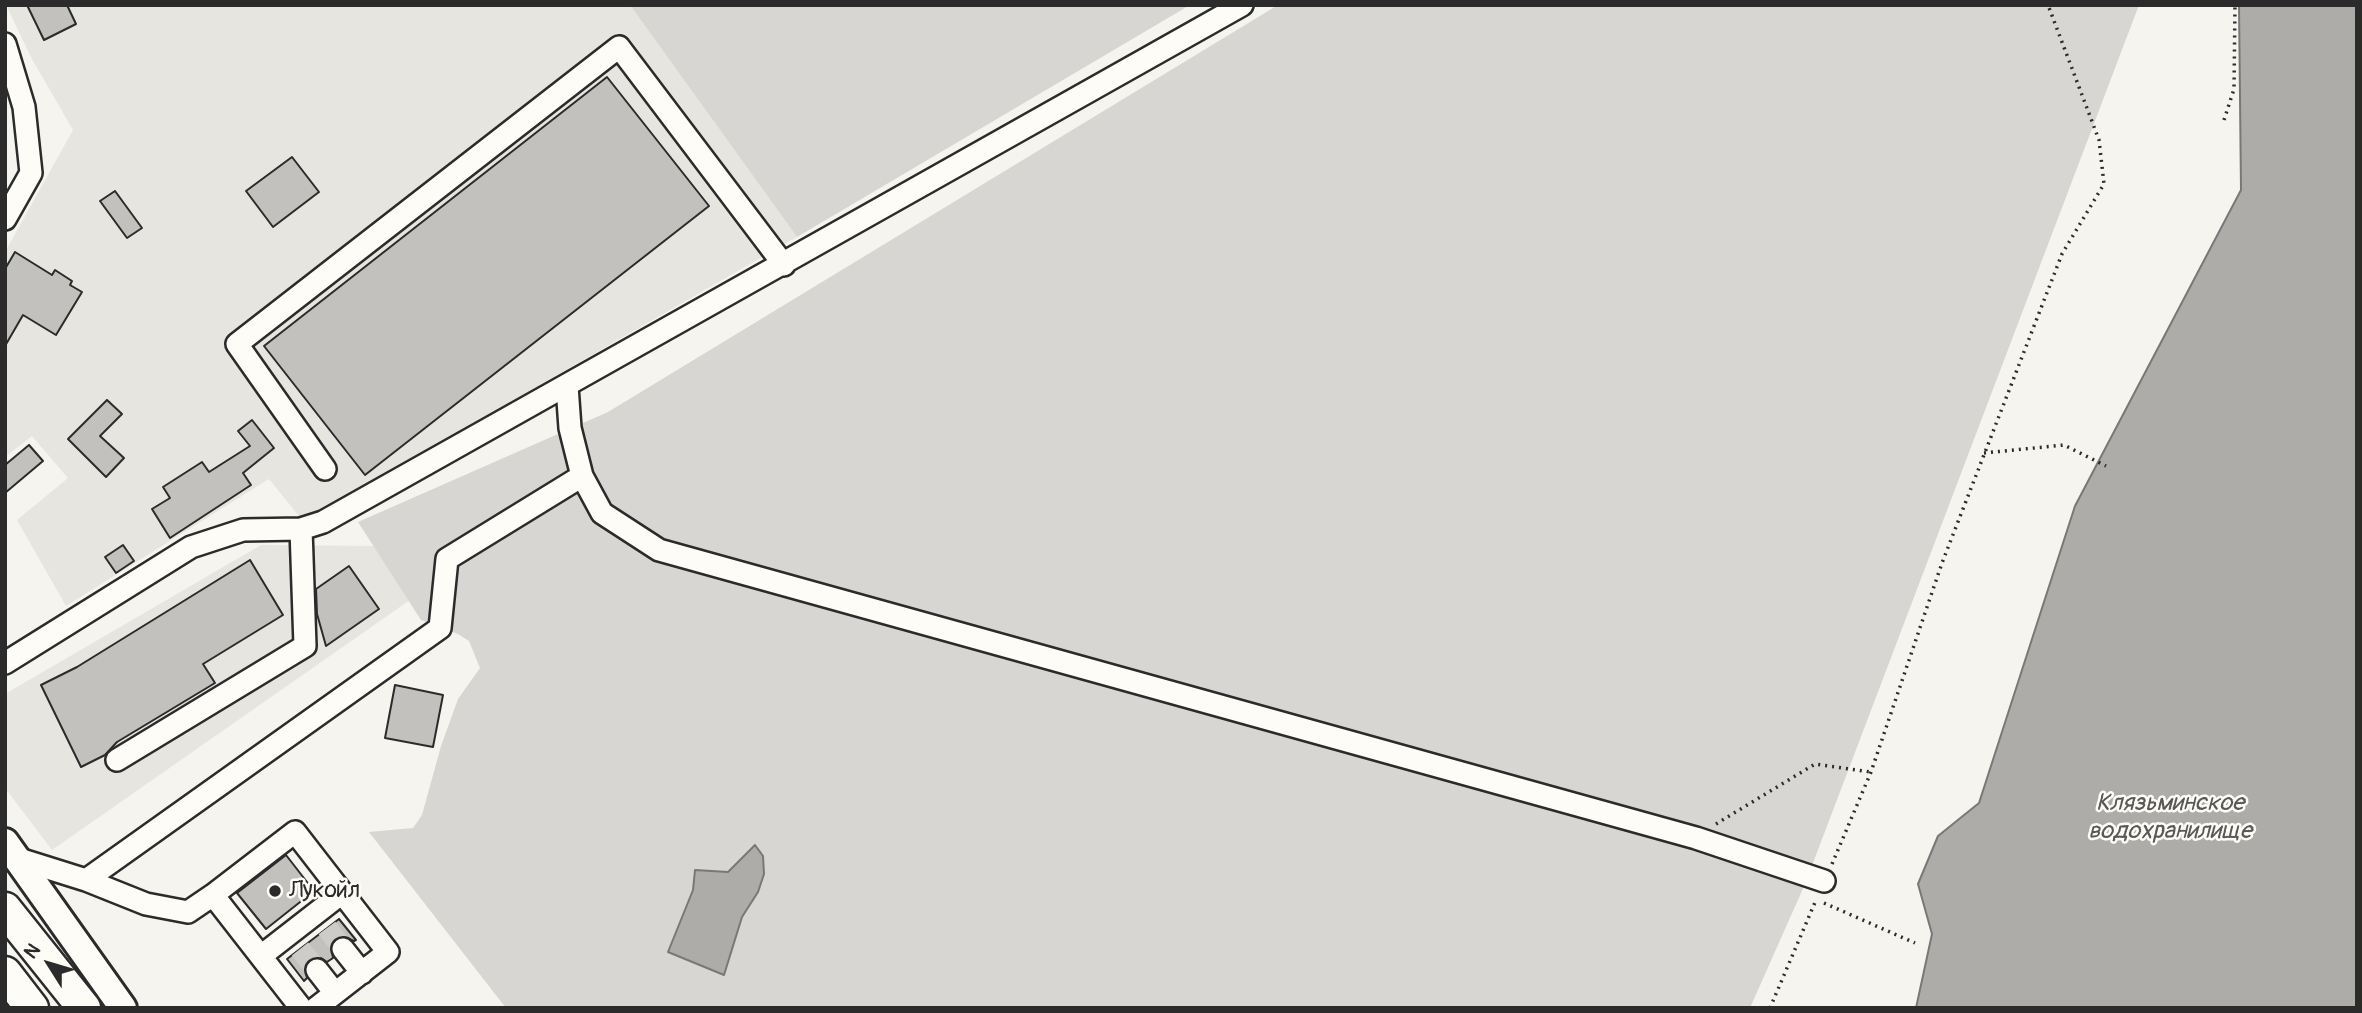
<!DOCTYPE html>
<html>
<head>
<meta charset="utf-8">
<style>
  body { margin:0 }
  #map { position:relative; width:2362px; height:1013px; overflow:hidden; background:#f5f4ef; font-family:Pangolin,sans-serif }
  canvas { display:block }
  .frame { position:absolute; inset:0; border:7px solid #2b2b2b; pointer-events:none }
  .north { position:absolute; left:14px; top:929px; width:70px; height:70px; -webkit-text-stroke:5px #fdfcf7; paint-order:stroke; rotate:307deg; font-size:19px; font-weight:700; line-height:28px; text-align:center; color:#2b2b2b }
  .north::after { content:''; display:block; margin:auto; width:24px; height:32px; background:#2b2b2b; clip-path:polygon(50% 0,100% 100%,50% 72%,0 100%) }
</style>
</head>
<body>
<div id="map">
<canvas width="2362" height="1013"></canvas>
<div class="frame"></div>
<div class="north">N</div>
</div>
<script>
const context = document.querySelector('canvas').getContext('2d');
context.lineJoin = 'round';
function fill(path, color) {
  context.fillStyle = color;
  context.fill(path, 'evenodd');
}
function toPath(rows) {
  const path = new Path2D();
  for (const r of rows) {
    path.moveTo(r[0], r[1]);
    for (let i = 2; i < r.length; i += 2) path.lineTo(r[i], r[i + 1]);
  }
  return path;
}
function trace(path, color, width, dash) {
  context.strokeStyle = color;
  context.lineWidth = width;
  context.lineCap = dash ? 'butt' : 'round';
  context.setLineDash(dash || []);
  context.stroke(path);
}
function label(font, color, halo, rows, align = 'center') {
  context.font = font + ' Pangolin,sans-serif';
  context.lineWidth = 5;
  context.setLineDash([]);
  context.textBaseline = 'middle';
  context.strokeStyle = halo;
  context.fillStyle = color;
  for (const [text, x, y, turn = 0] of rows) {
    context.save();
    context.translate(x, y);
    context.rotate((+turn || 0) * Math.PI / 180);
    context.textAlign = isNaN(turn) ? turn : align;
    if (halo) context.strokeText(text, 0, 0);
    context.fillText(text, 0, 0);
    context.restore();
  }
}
const built = toPath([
  [6,5,630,5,797,237,303,521,269,479,66,606,17,520,68,478,32,436,5,457,5,252,73,130,32,59],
  [261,545,374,546,410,600,52,850,5,788,5,694]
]);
const green = toPath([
  [630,5,1190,5,797,237],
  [1278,5,2139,5,1805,884,1750,1008,506,1008,369,832,413,828,422,815,441,746,458,699,480,668,469,641,458,634,421,620,358,522,608,412],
  [755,845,758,892,742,917,724,975,668,952,693,890,696,870,728,872]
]);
const water = toPath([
  [2239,5,2357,5,2357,1008,1916,1008,1932,934,1918,884,1938,836,1979,803,2075,506,2241,190,2239,5],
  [755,845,763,856,764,874,758,892,742,917,724,975,668,952,693,890,695,870,728,872,755,845]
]);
const building = toPath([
  [27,5,67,5,76,24,44,40,27,5],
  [607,77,709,206,365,475,264,346,607,77],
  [292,157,319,192,273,227,246,191,292,157],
  [115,191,142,228,127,238,100,201,115,191],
  [15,252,52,275,55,270,72,281,70,285,82,292,56,335,23,315,5,346,5,269,15,252],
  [107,400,122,414,100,436,124,458,106,477,68,439,107,400],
  [252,420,274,448,243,473,251,485,170,538,152,509,170,498,163,487,202,462,209,472,250,446,238,431,252,420],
  [29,445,43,461,5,493,5,465,29,445],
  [123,545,134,561,116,573,105,557,123,545],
  [250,560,283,615,203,664,215,683,117,742,105,755,81,767,41,685,77,667,250,560],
  [349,566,379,609,326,646,317,614,316,589,349,566],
  [395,685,443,695,433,747,385,738,395,685],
  [286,855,314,891,266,929,237,893,286,855],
  [339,919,356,940,354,941,342,936,335,938,331,945,333,958,327,962,321,958,310,959,305,966,307,978,304,981,287,959,339,919]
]);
const minorTunnel = toPath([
  [327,928,343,949],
  [300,949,317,970]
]);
const path = toPath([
  [2224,120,2234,89,2235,5],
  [1984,453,2064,445,2106,466],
  [1716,824,1815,764,1871,772],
  [1832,864,1871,772,1942,563,2062,254,2104,184,2099,140,2048,5],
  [1824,903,1915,943],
  [1770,1008,1816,900]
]);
const minor = toPath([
  [5,44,24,107,31,173,5,219],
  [567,386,570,428,582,476,602,513,659,550,1696,838,1824,881],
  [325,469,237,344,619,47,784,265],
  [5,663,191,547,243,530,301,529,323,522,1242,5],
  [117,760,305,646,301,529],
  [19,859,86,880,146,904,188,912,213,895,301,1008],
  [86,880,440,628,447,559,582,476],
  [213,895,295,832,388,952,316,1008],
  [343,949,362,973],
  [261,956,342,893],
  [317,970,335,993]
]);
const major = toPath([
  [5,842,123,1008]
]);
const highway = toPath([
  [5,909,84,1008],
  [5,973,32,1008]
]);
const markers = [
  [275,891,7,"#2b2b2b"]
];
const poiNames = [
  ["Лукойл",289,891]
];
const waterNames = [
  ["Клязьминское",2170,804],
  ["водохранилище",2170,832]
];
fill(built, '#e6e5e0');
fill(green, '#d7d6d2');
fill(water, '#adaca9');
trace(water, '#797877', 2);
fill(building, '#c2c1be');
trace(building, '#2b2b2b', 2);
trace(minorTunnel, '#cdccc8', 21, [21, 10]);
trace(minor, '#2b2b2b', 26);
trace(major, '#2b2b2b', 32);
trace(highway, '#2b2b2b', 37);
trace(path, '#2b2b2b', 3.5, [2, 5]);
trace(minor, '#fdfcf7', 21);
trace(major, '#fdfcf7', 26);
trace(highway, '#fdfcf7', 32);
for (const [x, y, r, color] of markers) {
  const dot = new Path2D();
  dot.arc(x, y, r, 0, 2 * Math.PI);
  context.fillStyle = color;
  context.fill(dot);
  trace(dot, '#fdfcf7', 2.5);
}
label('23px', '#2b2b2b', '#fdfcf7', poiNames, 'left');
label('italic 24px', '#585857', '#fdfcf7', waterNames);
</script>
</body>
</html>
